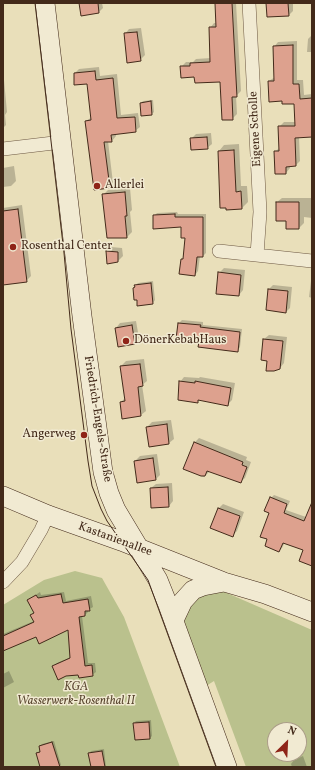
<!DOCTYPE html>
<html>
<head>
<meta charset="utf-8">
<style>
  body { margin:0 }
  #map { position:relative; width:315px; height:770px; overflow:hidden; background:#e9dfba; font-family:Vollkorn,serif }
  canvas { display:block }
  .frame { position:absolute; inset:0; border:4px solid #432a1a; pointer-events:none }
  .north { position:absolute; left:267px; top:722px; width:40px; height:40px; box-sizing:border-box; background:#f1ead2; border:1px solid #ab9d88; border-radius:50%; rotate:24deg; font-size:11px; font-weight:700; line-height:16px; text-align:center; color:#432a1a }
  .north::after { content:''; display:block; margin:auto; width:14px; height:18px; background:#8f2418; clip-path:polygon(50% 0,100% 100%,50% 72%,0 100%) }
</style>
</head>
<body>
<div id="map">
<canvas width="315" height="770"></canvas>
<div class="frame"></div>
<div class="north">N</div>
</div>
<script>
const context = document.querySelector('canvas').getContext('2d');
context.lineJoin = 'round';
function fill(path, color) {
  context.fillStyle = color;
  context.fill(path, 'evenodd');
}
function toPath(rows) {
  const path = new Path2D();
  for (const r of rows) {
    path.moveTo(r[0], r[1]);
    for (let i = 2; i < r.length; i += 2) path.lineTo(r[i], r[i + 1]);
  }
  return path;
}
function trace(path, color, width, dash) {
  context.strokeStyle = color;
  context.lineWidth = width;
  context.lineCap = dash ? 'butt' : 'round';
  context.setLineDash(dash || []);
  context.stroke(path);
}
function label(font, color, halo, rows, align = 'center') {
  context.font = font + ' Vollkorn,serif';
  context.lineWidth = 3;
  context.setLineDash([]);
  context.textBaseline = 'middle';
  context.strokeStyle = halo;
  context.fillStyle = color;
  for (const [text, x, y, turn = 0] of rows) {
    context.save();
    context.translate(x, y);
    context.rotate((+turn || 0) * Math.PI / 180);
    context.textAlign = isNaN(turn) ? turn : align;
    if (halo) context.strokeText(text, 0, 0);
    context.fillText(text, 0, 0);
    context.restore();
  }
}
const green = toPath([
  [75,571,102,578,124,617,180,767,3,767,3,605,44,580],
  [220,590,312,630,312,767,246,767,214,681,206,686,181,632,185,602],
  [275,730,299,730,299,754,275,754]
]);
const shadow = toPath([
  [80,3,102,3,103,8,99,12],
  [216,3,236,3,241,91,236,96,237,114,232,119,221,81,195,76,181,67,186,62,193,62,196,59,211,58,210,28,214,23,217,23],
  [267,3,293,3,293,11,289,15],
  [141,28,145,55,140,60,125,34,129,29],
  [312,35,312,52,307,52,308,39],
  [297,41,297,80,303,80,304,95,312,94,312,137,299,137,300,161,296,165,290,166,290,168,286,173,275,152,280,147,279,127,284,122,296,122,295,103,283,100,269,81,275,77,274,47,278,42],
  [99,67,100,76,117,74,121,115,138,113,140,127,135,131,116,133,116,136,112,141,108,141,113,183,109,187,86,121,92,117,88,83,75,73,79,69],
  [3,69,7,112,5,115,6,125,3,128],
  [153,100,154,112,152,114,141,103,143,101],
  [211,133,212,144,207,148,191,139,196,134],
  [239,144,241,186,247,186,248,202,242,208,219,151,224,145],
  [14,166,16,181,11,186,3,187,3,168],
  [130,188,132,210,130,212,132,232,127,237,103,195,108,190],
  [282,198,312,198,312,218,304,217,304,223,299,228,287,220,277,202],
  [22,205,31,276,26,281,3,284,3,208],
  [177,212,178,214,206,214,206,253,203,256,200,256,198,271,195,275,182,259,184,257,186,237,182,226,154,216,157,213],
  [111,247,122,248,123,256,118,261,107,252],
  [224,268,245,270,243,290,239,295,219,273],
  [312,279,312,298,309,297,311,281],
  [153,281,155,300,153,303,138,305,134,288,136,285,138,283],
  [273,285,292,287,290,308,286,312,269,289],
  [182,320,203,322,203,325,242,329,240,347,237,351,200,341,179,323],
  [136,321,139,338,134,343,116,328,120,323],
  [269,335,287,337,284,363,280,368,268,360,264,339],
  [144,359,147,381,142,385,146,411,141,415,123,418,121,402,126,397,121,366,126,361],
  [184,377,199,378,200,377,235,383,232,400,227,405,200,399,197,402,180,382],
  [171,420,174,439,169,443,147,427,152,422],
  [199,438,247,457,246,460,251,462,245,478,240,482,210,471,204,477,184,468,194,443],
  [157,454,160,475,156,479,135,461,140,456],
  [172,483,173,501,169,506,151,488,156,484],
  [274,495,290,501,286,510,306,517,312,509,312,565,304,549,285,542,282,548,279,551,269,538,271,498],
  [223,504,244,512,237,531,232,536,211,527,219,508],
  [40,592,41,595,64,592,66,601,91,596,93,607,88,610,88,612,85,615,82,616,88,663,95,663,96,672,92,675,54,666,57,663,71,657,69,629,36,636,3,650,3,634,34,621,31,615,35,612,28,600],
  [9,671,14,682,3,688,3,674],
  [151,720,152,736,150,738,134,723,136,721],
  [54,741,61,765,59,767,41,767,37,753,41,751,40,746,42,744],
  [104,749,106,767,91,767,89,754,91,751],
  [303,756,307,767,292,767,291,764,294,760]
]);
const building = toPath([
  [79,3,98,3,99,13,81,16,79,3],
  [215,3,232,3,237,97,232,97,233,120,222,120,220,82,195,83,194,77,181,78,180,66,190,66,190,63,210,62,209,27,216,27,215,3],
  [266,3,288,3,289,16,267,17,266,3],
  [137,32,141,61,127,63,124,33,137,32],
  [293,45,293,84,299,84,300,99,312,98,312,137,295,138,296,166,286,167,286,174,275,174,274,151,279,151,278,126,295,126,294,104,282,104,282,101,269,102,268,81,274,81,273,46,293,45],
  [95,71,96,80,113,78,117,118,135,117,136,132,111,135,112,142,104,142,110,188,94,190,85,121,91,120,87,84,74,85,74,73,95,71],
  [151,101,152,115,141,116,140,103,151,101],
  [207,137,208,149,191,150,190,138,207,137],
  [234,150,236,192,241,191,242,209,226,210,226,208,220,208,218,151,234,150],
  [125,192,127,216,125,216,127,238,107,238,102,194,125,192],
  [276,202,299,202,299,229,286,229,286,221,276,221,276,202],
  [18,209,27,282,3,285,3,211,18,209],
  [175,214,175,217,203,217,203,257,197,257,195,276,179,274,181,259,183,259,185,238,181,238,181,227,153,229,153,215,175,214],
  [106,251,118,252,118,262,107,264,106,251],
  [218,272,241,275,239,296,216,294,218,272],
  [151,283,153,304,137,306,137,300,134,300,133,288,135,287,134,285,151,283],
  [268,289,288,291,286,313,266,310,268,289],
  [178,323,201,325,200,327,240,332,238,352,198,347,199,342,176,339,178,323],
  [132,325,135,344,118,347,115,328,132,325],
  [263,339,283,341,280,369,274,371,266,371,267,361,261,360,263,339],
  [140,364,143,386,138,387,141,416,122,419,120,402,125,401,120,366,140,364],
  [179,381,195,383,195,381,231,388,228,406,198,400,198,403,178,400,179,381],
  [167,424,169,444,149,447,146,427,167,424],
  [194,442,243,462,242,465,247,467,241,483,207,471,205,476,201,476,183,469,194,442],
  [153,458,156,480,137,483,134,461,153,458],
  [168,487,169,507,151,508,150,488,168,487],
  [270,497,287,504,284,513,304,521,312,502,312,566,299,561,303,550,283,543,279,552,265,546,267,539,260,537,269,513,264,511,270,497],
  [218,508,240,516,233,537,210,528,218,508],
  [61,594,63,603,88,599,90,611,85,611,85,616,79,617,85,666,92,665,93,676,79,678,78,675,66,676,58,680,52,666,70,658,68,630,39,644,36,637,3,651,3,636,34,622,30,615,34,613,27,600,36,595,38,598,61,594],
  [149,722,150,739,135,740,133,723,149,722],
  [52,742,60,767,40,767,36,753,40,752,39,746,52,742],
  [102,751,105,767,91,767,88,753,102,751]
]);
const street = toPath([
  [249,3,260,212,257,255],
  [3,149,62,142],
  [219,251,312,261],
  [3,582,22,562,41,530,48,515]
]);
const secondary = toPath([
  [45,3,82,316,103,472,109,493,116,510,158,580,168,605,227,767],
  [3,496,48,515,121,541,224,582,265,594,312,612],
  [174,620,183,601,193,590,203,586,224,582]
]);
const tram = toPath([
  [35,3,64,253,71,329,88,461,92,486,101,509,107,521,148,580,216,767]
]);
const markers = [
  [97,186,4,"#8f2418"],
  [13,247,4,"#8f2418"],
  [126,341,4,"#8f2418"],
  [84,435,4,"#8f2418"]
];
const streetNames = [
  ["Eigene Scholle",256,129,-93],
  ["Friedrich-Engels-Straße",97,419,81],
  ["Kastanienallee",115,540,20]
];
const poiNames = [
  ["Allerlei",105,186],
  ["Rosenthal Center",21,247],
  ["DönerKebabHaus",134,341],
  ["Angerweg",76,435,"right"]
];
const parkNames = [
  ["KGA",76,688],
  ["Wasserwerk-Rosenthal II",76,702]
];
fill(green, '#bac18d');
fill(shadow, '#0003');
fill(building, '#dda18e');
trace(building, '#432a1a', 1);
trace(street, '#6c5742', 14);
trace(secondary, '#432a1a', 20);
trace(street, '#f1ead2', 13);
trace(secondary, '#f1ead2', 19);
trace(tram, '#432a1a', 1);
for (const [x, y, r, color] of markers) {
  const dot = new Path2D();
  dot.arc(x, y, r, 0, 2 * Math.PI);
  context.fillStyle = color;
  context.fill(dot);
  trace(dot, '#f1ead2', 1.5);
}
label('12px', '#432a1a', '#f1ead2', streetNames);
label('12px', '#432a1a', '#f1ead2', poiNames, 'left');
label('italic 12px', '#5b4831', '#f1ead2', parkNames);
</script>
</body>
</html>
